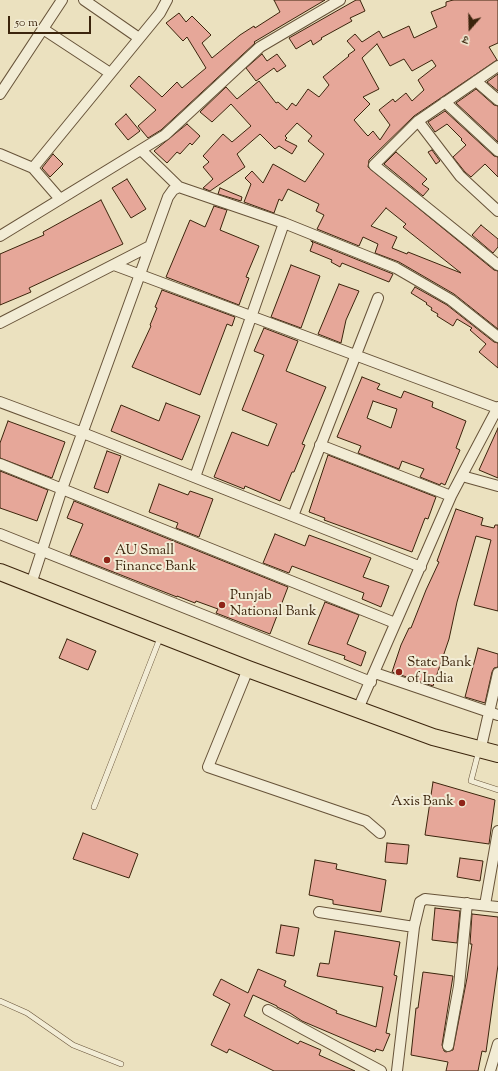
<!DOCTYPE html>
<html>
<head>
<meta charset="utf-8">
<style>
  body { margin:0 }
  #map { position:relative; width:498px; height:1071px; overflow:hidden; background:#ebe1bf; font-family:"Sorts Mill Goudy","Noto Serif Devanagari",serif }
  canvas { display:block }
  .north { position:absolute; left:450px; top:8px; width:40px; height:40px; -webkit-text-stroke:3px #f2ecd5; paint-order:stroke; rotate:200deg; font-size:11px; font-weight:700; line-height:16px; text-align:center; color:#3b240c }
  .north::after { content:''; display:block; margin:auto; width:14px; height:18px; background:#3b240c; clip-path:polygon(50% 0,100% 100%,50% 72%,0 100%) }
  .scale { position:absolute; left:8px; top:16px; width:83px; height:18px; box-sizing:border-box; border:2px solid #3b240c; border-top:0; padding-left:5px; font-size:12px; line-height:14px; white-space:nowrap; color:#3b240c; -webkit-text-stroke:3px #f2ecd5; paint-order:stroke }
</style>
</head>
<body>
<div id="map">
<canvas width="498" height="1071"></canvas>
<div class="north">उ</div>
<div class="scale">50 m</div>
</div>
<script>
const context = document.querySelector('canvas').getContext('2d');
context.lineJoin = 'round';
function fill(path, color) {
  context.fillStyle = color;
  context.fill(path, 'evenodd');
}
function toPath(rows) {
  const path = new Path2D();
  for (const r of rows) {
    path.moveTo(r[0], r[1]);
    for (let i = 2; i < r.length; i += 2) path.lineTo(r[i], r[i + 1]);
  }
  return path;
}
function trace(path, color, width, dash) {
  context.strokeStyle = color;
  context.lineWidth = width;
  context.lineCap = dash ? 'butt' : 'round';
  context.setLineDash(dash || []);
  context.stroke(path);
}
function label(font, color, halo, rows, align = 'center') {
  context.font = font + ' "Sorts Mill Goudy",serif';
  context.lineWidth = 4;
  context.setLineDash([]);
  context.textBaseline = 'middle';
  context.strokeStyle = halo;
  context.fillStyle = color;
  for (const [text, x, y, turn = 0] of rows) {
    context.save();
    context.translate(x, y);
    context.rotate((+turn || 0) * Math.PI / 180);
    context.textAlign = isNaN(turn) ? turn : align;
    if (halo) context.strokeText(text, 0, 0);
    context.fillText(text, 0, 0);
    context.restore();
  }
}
const building = toPath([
  [274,0,325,0,254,42,255,43,161,130,148,138,138,126,156,110,130,86,139,76,162,97,177,82,182,88,206,68,187,37,183,41,166,23,179,13,186,22,192,16,211,35,202,43,212,58,240,35,254,26,255,28,280,12,274,0],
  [356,0,360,0,365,11,350,18,352,21,321,38,322,39,313,45,311,40,296,49,289,38,356,0],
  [453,0,498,0,498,43,489,47,497,60,414,116,369,160,368,167,494,270,498,271,498,329,454,294,399,262,375,253,378,244,363,237,359,246,317,229,324,215,316,211,319,204,288,189,282,201,279,199,274,213,244,202,251,184,245,178,252,171,263,183,273,164,305,182,324,154,308,141,312,136,297,123,285,136,287,138,285,140,297,146,292,154,279,146,275,149,260,134,237,154,245,167,210,191,203,188,213,179,203,167,209,162,203,156,223,134,232,142,251,126,231,104,212,122,200,112,226,87,237,99,259,81,276,103,278,102,287,110,292,103,296,106,308,89,319,97,329,85,323,77,349,56,348,55,355,50,347,41,355,34,362,42,379,31,383,38,409,26,414,38,437,27,431,12,446,6,446,2,453,0],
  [377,44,390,66,404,59,412,71,432,60,436,66,418,80,424,90,412,101,406,93,395,102,393,99,379,110,390,125,380,140,373,131,368,136,366,134,354,120,370,104,363,97,379,89,362,58,377,44],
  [386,208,406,224,403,227,461,273,408,252,407,254,392,248,397,237,371,226,386,208],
  [262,54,267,61,277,54,286,66,277,72,274,68,256,81,246,68,262,54],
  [498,74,498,91,487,82,498,74],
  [476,89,494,105,498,106,498,142,456,103,476,89],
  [445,111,494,156,498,157,498,177,485,164,471,177,465,172,453,157,466,145,461,140,462,139,447,124,435,132,428,122,445,111],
  [126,114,140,131,128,140,115,124,126,114],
  [187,124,200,136,192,145,190,143,180,154,177,152,167,163,154,151,187,124],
  [432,150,440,161,436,164,428,152,432,150],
  [396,152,427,179,422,184,429,189,423,196,384,164,396,152],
  [53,154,63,164,50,177,42,168,53,154],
  [127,179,146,209,131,218,112,188,127,179],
  [220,188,242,197,241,201,218,194,220,188],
  [101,200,123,244,29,288,31,292,0,305,0,254,44,235,43,232,101,200],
  [214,206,227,210,220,230,259,246,246,277,249,278,239,305,166,277,190,220,205,227,214,206],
  [481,225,498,239,498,247,493,253,472,235,481,225],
  [311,241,393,274,389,282,342,263,340,267,331,262,332,260,310,251,313,243,311,241],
  [291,265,320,276,301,328,271,317,291,265],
  [339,284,359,291,346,320,341,343,318,334,339,284],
  [415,287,447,305,494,342,498,343,498,368,479,352,486,344,470,330,472,328,457,319,453,326,437,316,438,314,431,310,432,308,426,304,427,303,411,293,415,287],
  [162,290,235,317,232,326,227,324,200,395,132,367,151,326,150,325,157,308,155,307,162,290],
  [264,328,298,341,286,371,326,387,302,444,305,445,294,472,292,472,280,501,245,486,244,489,214,477,232,432,268,446,276,426,277,424,242,410,264,355,254,351,264,328],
  [362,377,380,384,377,389,401,398,404,391,433,402,432,407,466,421,456,448,460,450,445,485,441,483,440,485,420,477,424,469,402,461,399,469,358,453,361,446,337,437,362,377],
  [373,401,397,409,391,428,367,418,373,401],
  [166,403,200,416,182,460,111,431,121,405,159,421,166,403],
  [8,421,65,442,52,478,0,458,0,443,8,421],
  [498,428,498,478,479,470,498,428],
  [107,451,121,456,108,493,94,488,107,451],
  [328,455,436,497,428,519,425,518,412,552,324,520,325,518,309,512,328,455],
  [0,471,48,490,37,521,0,508,0,471],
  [159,484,188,495,190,491,213,499,199,537,176,528,178,523,149,512,159,484],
  [74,501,288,587,270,634,216,613,218,609,196,601,195,603,177,596,177,597,70,555,83,524,67,518,74,501],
  [456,509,483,518,481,525,494,528,495,525,498,525,498,611,474,605,491,540,476,536,457,602,449,639,433,686,392,672,401,645,409,628,411,628,426,590,439,562,437,561,456,509],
  [275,534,305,546,309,535,371,558,363,577,389,586,381,607,362,599,364,593,292,566,289,573,263,563,275,534],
  [325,602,359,615,347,644,366,652,361,666,344,659,345,656,308,644,325,602],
  [67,639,96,651,88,670,59,658,67,639],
  [478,648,498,654,498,667,494,668,492,672,485,703,465,697,478,648],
  [433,782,495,800,489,844,425,835,433,782],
  [83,833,138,854,129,878,73,859,83,833],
  [387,843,409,845,407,864,385,862,387,843],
  [460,858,483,861,480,881,457,877,460,858],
  [315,860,337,864,336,869,386,880,381,912,333,904,333,900,309,895,315,860],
  [435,908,460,911,457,943,432,940,435,908],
  [472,914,498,917,498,965,486,1052,482,1051,478,1071,446,1071,448,1062,411,1055,416,1008,418,1008,423,972,453,976,442,1045,444,1051,446,1052,453,1050,467,978,472,944,470,944,472,914],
  [281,925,299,928,294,956,276,953,281,925],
  [335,931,400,942,394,975,397,976,386,1033,390,1034,383,1051,376,1049,375,1052,302,1021,290,1013,277,1007,277,1006,253,995,244,1016,298,1044,300,1041,321,1050,319,1055,355,1071,274,1071,229,1049,227,1053,211,1045,230,1004,213,995,221,979,248,993,258,969,286,981,284,986,337,1011,336,1013,376,1027,383,987,317,976,320,963,329,964,335,931]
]);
const lane = toPath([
  [479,750,471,781,498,790],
  [94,807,160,638],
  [0,1001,27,1013,73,1045,121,1064]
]);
const street = toPath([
  [84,0,139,38],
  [43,29,110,73],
  [498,66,418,121,374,165,498,265],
  [476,81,498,100],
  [0,94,62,0],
  [445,102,498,151],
  [418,121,460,176,498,211],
  [141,150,179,187],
  [0,154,33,168,160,13,167,0],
  [33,168,60,199],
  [0,236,165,135,260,47,340,0],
  [114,265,497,408],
  [0,323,150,246],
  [0,402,83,433,421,567],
  [320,445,451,496],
  [0,464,395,623],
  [462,476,498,486],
  [195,477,284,223],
  [293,516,378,298],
  [0,534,371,682],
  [33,578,62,489,168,197,173,190,179,187,284,223,396,268,451,300,498,337],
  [248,669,208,767,366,821,380,833],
  [375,673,498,715],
  [358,709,451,496,498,407],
  [482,743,498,673],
  [485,905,498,831],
  [319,912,414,927],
  [268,1010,381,1071],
  [448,1046,459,986,467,903],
  [397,1071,414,927,420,902,425,899,498,907],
  [490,1071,498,1044]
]);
const primary = toPath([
  [0,572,248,669,433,737,498,754]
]);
const markers = [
  [107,560,4,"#8f2418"],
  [222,605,4,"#8f2418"],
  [399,672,4,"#8f2418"],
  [462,803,4,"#8f2418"]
];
const poiNames = [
  ["AU Small",115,552],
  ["Finance Bank",115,568],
  ["Punjab",230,597],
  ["National Bank",230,613],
  ["State Bank",407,664],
  ["of India",407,680],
  ["Axis Bank",454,803,"right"]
];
fill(building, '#e6a799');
trace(building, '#3b240c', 1);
trace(lane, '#675339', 6);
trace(street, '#675339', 12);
trace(primary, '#3b240c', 18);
trace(lane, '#f2ecd5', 5);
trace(street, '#f2ecd5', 10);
trace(primary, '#ebe1bf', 16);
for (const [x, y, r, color] of markers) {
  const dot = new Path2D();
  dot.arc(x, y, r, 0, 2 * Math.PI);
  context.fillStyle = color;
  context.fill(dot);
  trace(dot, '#f2ecd5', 1.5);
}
label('14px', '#3b240c', '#f2ecd5', poiNames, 'left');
</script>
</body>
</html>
